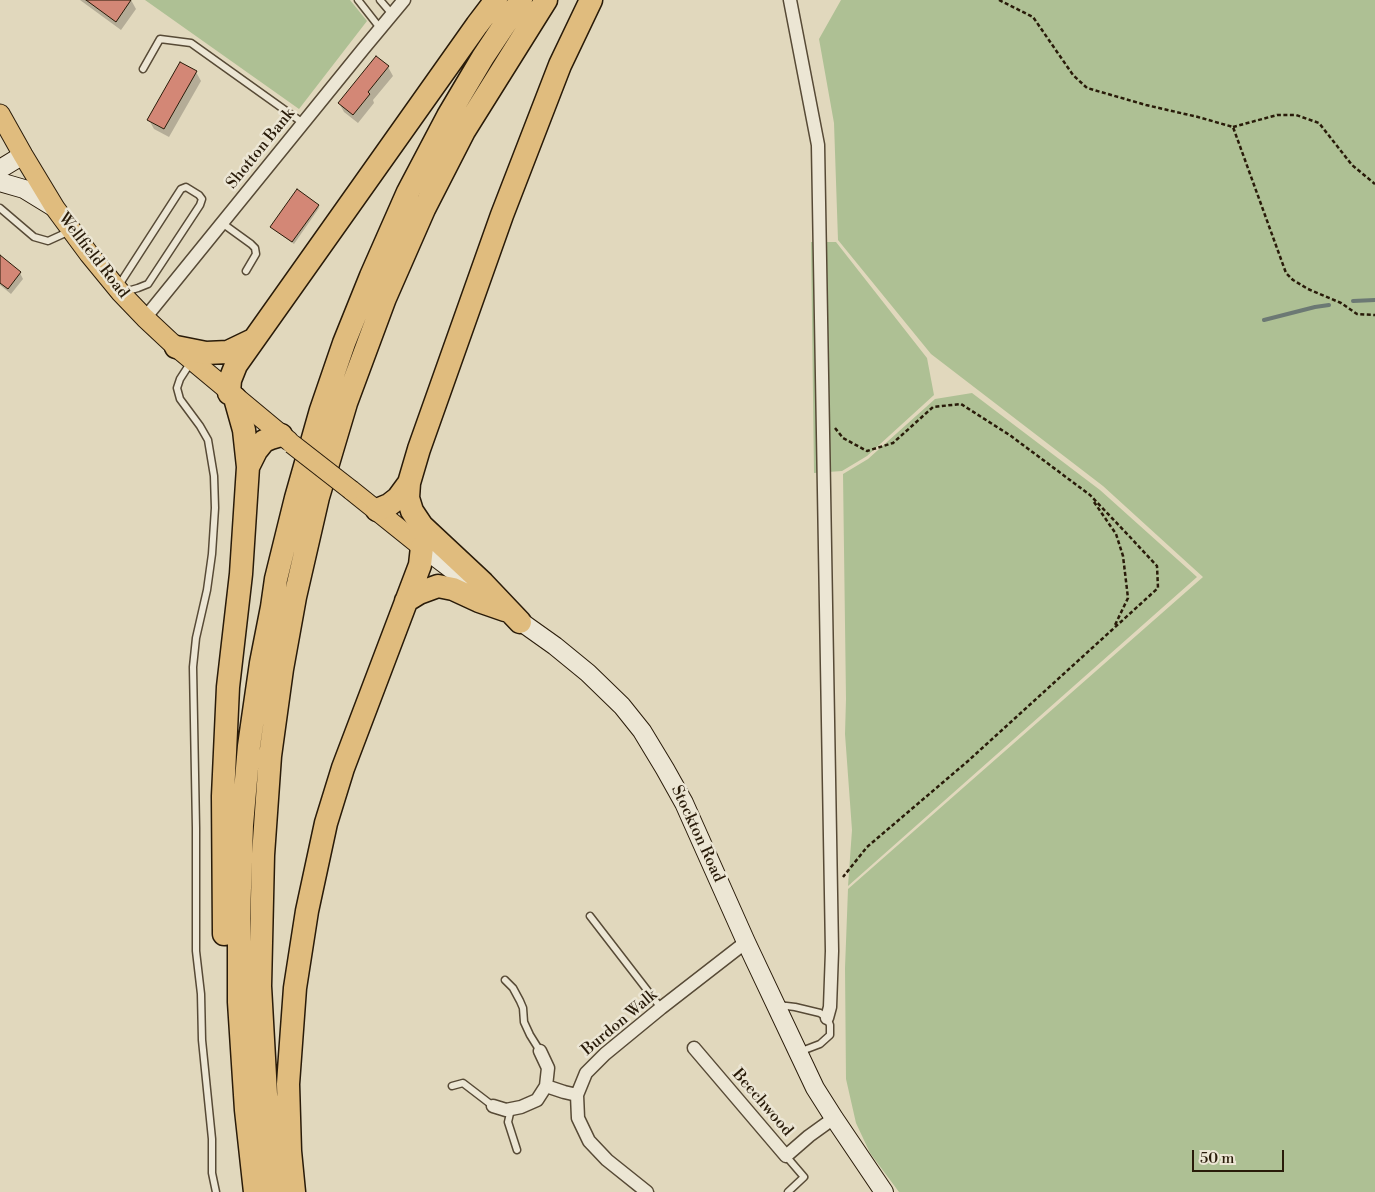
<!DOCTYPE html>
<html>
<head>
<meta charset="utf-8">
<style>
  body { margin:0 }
  #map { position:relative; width:1375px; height:1192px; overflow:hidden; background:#e1d8bd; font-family:"Libre Bodoni",serif }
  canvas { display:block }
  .scale { position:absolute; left:1192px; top:1150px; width:92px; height:22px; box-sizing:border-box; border:2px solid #291b09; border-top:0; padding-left:6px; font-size:15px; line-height:18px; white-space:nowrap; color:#291b09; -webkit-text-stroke:4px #ece6d4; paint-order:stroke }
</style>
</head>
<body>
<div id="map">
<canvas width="1375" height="1192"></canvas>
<div class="scale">50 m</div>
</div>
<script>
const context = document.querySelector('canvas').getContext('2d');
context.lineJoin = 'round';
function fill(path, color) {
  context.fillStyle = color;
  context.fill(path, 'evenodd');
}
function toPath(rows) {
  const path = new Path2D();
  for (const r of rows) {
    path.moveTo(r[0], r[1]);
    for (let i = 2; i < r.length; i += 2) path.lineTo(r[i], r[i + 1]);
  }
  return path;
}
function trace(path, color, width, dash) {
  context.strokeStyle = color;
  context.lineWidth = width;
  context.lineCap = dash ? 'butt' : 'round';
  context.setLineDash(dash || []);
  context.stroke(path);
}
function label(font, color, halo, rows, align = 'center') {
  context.font = font + ' "Libre Bodoni",serif';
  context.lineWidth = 5;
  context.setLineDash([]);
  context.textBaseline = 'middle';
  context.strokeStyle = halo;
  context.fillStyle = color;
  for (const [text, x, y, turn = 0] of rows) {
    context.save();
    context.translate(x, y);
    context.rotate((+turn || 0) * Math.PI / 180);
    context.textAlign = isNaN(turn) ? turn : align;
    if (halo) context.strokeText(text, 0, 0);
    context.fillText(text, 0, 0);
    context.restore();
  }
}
const green = toPath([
  [145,0,350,0,367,21,299,109],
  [841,0,1375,0,1375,1192,899,1192,870,1153,856,1123,846,1079,845,968,848,889,1203,577,1103,486,931,354,838,240,834,123,819,39],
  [811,242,836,242,927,358,934,395,867,456,842,471,814,473],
  [972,393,1100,490,1197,577,848,886,852,830,845,734,846,699,843,474,868,459,935,399]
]);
const shadow = toPath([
  [80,0,131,0,136,9,121,30],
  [388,67,393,76,373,100,374,103,358,123,344,112,339,103],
  [196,72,201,81,169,137,154,129,149,120],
  [318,205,319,208,294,244,273,229],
  [0,257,20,273,23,279,11,294,0,285]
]);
const stream = toPath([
  [1353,301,1375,300],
  [1264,320,1315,307,1329,305]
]);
const building = toPath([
  [86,0,131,0,116,22,86,0],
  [376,56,389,66,368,92,370,94,353,115,338,103,376,56],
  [180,62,197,71,164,129,147,120,180,62],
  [297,189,319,205,292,242,270,227,297,189],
  [0,255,21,272,8,289,0,283,0,255]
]);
const path = toPath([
  [999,0,1033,17,1073,75,1087,88,1146,105,1198,117,1233,127,1286,273,1293,280,1308,289,1341,303,1357,314,1375,315],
  [1233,127,1277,115,1296,115,1319,123,1352,165,1375,184],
  [835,428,843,438,867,451,893,443,933,407,961,404,1011,436,1090,495,1130,537,1157,566,1158,588,968,761,867,847,843,877],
  [1094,502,1116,534,1123,556,1128,598,1115,625]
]);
const lane = toPath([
  [358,0,380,28],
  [380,0,392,14],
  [143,69,160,39,191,43,303,123],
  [0,208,34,237,48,241,70,231],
  [222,223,251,244,255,248,256,254,246,271],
  [119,285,181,189,186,187,199,195,202,199,200,205,148,284,138,288,124,292],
  [191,362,180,379,177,388,180,399,200,426,208,440,214,476,215,508,212,554,207,590,196,638,193,667,196,828,196,951,201,994,202,1040,212,1139,212,1173,216,1192],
  [590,916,661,1008],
  [505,980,513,988,520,1001,523,1008,524,1022,530,1035,540,1051],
  [778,1005,795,1007,820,1013,827,1018,830,1025,830,1035,820,1044,799,1052],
  [452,1086,463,1083,493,1106],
  [511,1109,508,1122,517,1150],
  [786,1156,804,1177,788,1192]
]);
const street = toPath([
  [790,0,818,145,832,951,830,1007,827,1018],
  [145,318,364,48,404,0],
  [694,1048,786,1156,809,1136,834,1118],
  [546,1086,564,1092,577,1095],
  [493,1106,506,1110,521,1107,537,1100,546,1086,548,1068,540,1051],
  [647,1192,607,1160,589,1141,578,1118,577,1095,586,1073,605,1054,661,1008,746,942]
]);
const secondary = toPath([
  [0,169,23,155],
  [0,182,24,189,55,208],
  [422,547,471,584],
  [510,614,555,646,588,673,622,706,642,731,665,769,684,803,746,942,815,1088,834,1118,884,1192]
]);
const primary = toPath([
  [0,114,23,155,55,208,89,254,121,293,145,318,176,347,289,441],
  [351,490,422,547]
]);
const highway = toPath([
  [176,347,206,353,228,352,253,340],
  [229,393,230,380,236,365,477,25,496,0],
  [248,467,256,451,264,441,271,438,281,435],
  [377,510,389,505,398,498,409,483],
  [406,601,419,593,438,586,453,589,479,601,505,610],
  [520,622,483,583,422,526,412,511,408,498,409,483,419,449,502,215,560,65,591,0],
  [224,934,223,796,228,687,241,574,248,467,244,430,235,398],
  [255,1192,246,1110,239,1002,239,919,242,825,249,746,261,663,272,607,276,579,296,498,321,410,344,343,371,276,408,192,448,116,483,57,521,0],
  [277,1192,266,1094,260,986,263,855,270,756,282,669,295,597,318,497,346,403,385,298,424,209,464,131,546,0],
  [294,1192,290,1151,288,1084,295,988,307,911,326,823,343,768,420,565,422,547]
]);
const primaryBridge = toPath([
  [292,444,351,490]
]);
const streetNames = [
  ["Shotton Bank",261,149,-51],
  ["Wellfield Road",93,256,52],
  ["Stockton Road",697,834,65],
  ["Burdon Walk",620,1023,-40],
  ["Beechwood",762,1103,49]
];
fill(green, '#aec094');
fill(shadow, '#0003');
trace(stream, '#6c7974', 4);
fill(building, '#d38776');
trace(building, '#291b09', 1);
trace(lane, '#574a36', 9);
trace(street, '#574a36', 15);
trace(secondary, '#291b09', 20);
trace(primary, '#291b09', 21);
trace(highway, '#291b09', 25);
trace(path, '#291b09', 2.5, [4, 2.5]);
trace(lane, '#ece6d4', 6);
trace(street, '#ece6d4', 12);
trace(secondary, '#ece6d4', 18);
trace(primary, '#e0bc7e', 19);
trace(highway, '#e0bc7e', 22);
trace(primaryBridge, '#291b09', 21, []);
trace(primaryBridge, '#e0bc7e', 19);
label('16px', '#291b09', '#ece6d4', streetNames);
</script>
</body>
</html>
